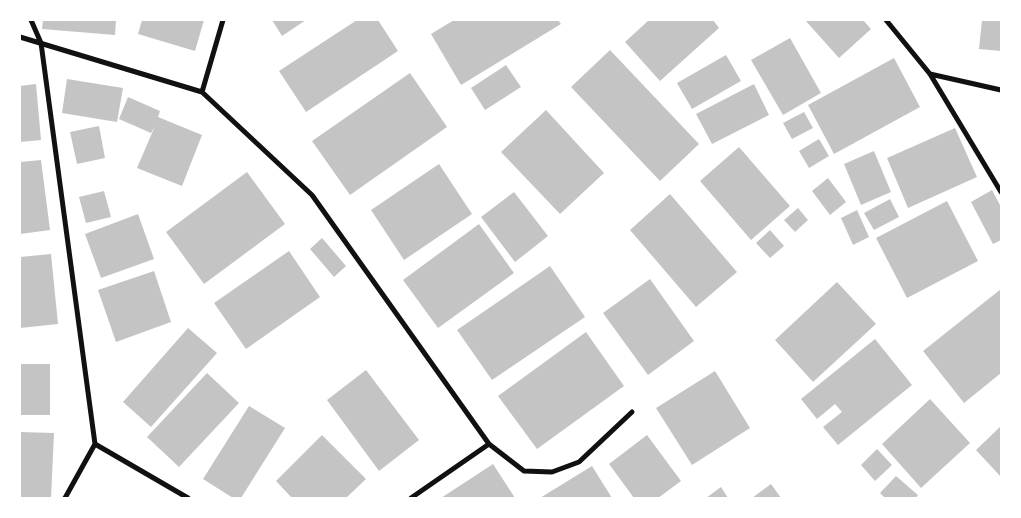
<!DOCTYPE html>
<html>
<head>
<meta charset="utf-8">
<style>
  body { margin:0 }
  #map { position:relative; width:1021px; height:518px; overflow:hidden; background:#fff; font-family:Raleway,sans-serif }
  canvas { display:block }
  .frame { position:absolute; inset:0; border:21px solid #fff; pointer-events:none }
</style>
</head>
<body>
<div id="map">
<canvas width="1021" height="518"></canvas>
<div class="frame"></div>
</div>
<script>
const context = document.querySelector('canvas').getContext('2d');
context.lineJoin = 'round';
function fill(path, color) {
  context.fillStyle = color;
  context.fill(path, 'evenodd');
}
function toPath(rows) {
  const path = new Path2D();
  for (const r of rows) {
    path.moveTo(r[0], r[1]);
    for (let i = 2; i < r.length; i += 2) path.lineTo(r[i], r[i + 1]);
  }
  return path;
}
function trace(path, color, width, dash) {
  context.strokeStyle = color;
  context.lineWidth = width;
  context.lineCap = dash ? 'butt' : 'round';
  context.setLineDash(dash || []);
  context.stroke(path);
}
const building = toPath([
  [43,20,116,20,115,35,42,29],
  [142,20,204,20,195,51,138,34],
  [272,20,306,20,282,36],
  [357,20,378,20,398,51,306,112,279,71],
  [454,20,558,20,561,24,461,85,431,34],
  [649,20,713,20,719,28,660,81,625,42],
  [805,20,863,20,871,29,839,58],
  [982,20,1001,20,1001,51,979,49],
  [790,38,821,93,783,115,751,60],
  [610,50,699,144,660,181,571,87],
  [726,55,741,81,692,109,677,83],
  [894,58,920,107,834,154,808,105],
  [506,65,521,87,485,110,471,88],
  [410,73,447,127,350,195,312,141],
  [67,79,123,88,117,122,62,113],
  [36,84,41,140,20,142,20,86],
  [754,84,769,115,712,144,696,114],
  [128,97,160,111,158,117,202,135,182,186,137,168,155,126,151,133,119,119],
  [546,110,604,173,560,214,501,152],
  [804,112,813,128,792,139,783,123],
  [99,126,105,158,77,164,70,132],
  [955,128,977,177,908,208,887,158],
  [819,139,829,156,809,168,799,151],
  [739,147,790,206,751,240,700,181],
  [874,151,891,192,861,205,844,164],
  [41,160,50,230,20,234,20,162],
  [439,164,472,214,404,260,371,210],
  [247,172,285,224,204,284,166,232],
  [828,178,846,202,830,215,812,191],
  [992,190,1001,207,1001,240,993,244,971,202],
  [104,191,111,217,86,223,79,197],
  [514,192,548,236,515,262,481,217],
  [670,194,737,272,696,307,630,230],
  [890,199,899,217,874,230,864,213],
  [947,201,978,261,907,298,876,238],
  [798,208,808,220,795,232,784,220],
  [857,210,869,237,853,245,841,218],
  [138,214,154,259,101,278,85,234],
  [479,224,514,273,438,328,403,280],
  [770,230,784,246,770,258,756,243],
  [322,238,346,266,334,277,310,249],
  [289,251,320,297,246,349,214,303],
  [51,254,58,324,20,328,20,257],
  [550,266,585,317,492,380,457,330],
  [154,271,171,322,116,342,98,290],
  [650,279,694,341,648,375,603,313],
  [837,282,876,324,813,382,775,340],
  [1001,289,1001,373,964,403,923,351],
  [188,328,217,353,151,427,123,402],
  [586,332,624,386,537,449,498,396],
  [875,339,912,385,838,445,823,427,842,412,835,404,817,419,801,399],
  [20,364,50,364,50,415,20,415],
  [366,370,419,440,379,471,327,400],
  [715,371,750,428,692,465,656,408],
  [207,373,239,403,179,467,147,437],
  [930,399,970,443,921,488,882,444],
  [249,406,285,428,241,498,233,498,203,479],
  [1001,426,1001,477,976,450],
  [20,432,54,433,51,498,20,498],
  [322,435,366,479,346,498,292,498,276,481],
  [647,435,681,481,658,498,634,498,609,464],
  [877,449,892,465,875,481,861,465],
  [493,464,515,498,441,498],
  [592,466,612,498,540,498],
  [896,476,918,495,916,498,885,498,880,493],
  [771,484,781,498,752,498],
  [721,487,728,498,706,498]
]);
const minor = toPath([
  [31,20,41,43,95,444,65,498],
  [886,20,930,74,1001,192],
  [20,37,202,92,312,195,489,444,524,471,552,472,579,462,632,412],
  [930,74,1001,90],
  [202,92,223,20],
  [95,444,188,498],
  [411,498,489,444]
]);
fill(building, '#c4c4c4');
trace(minor, '#111', 5);
</script>
</body>
</html>
